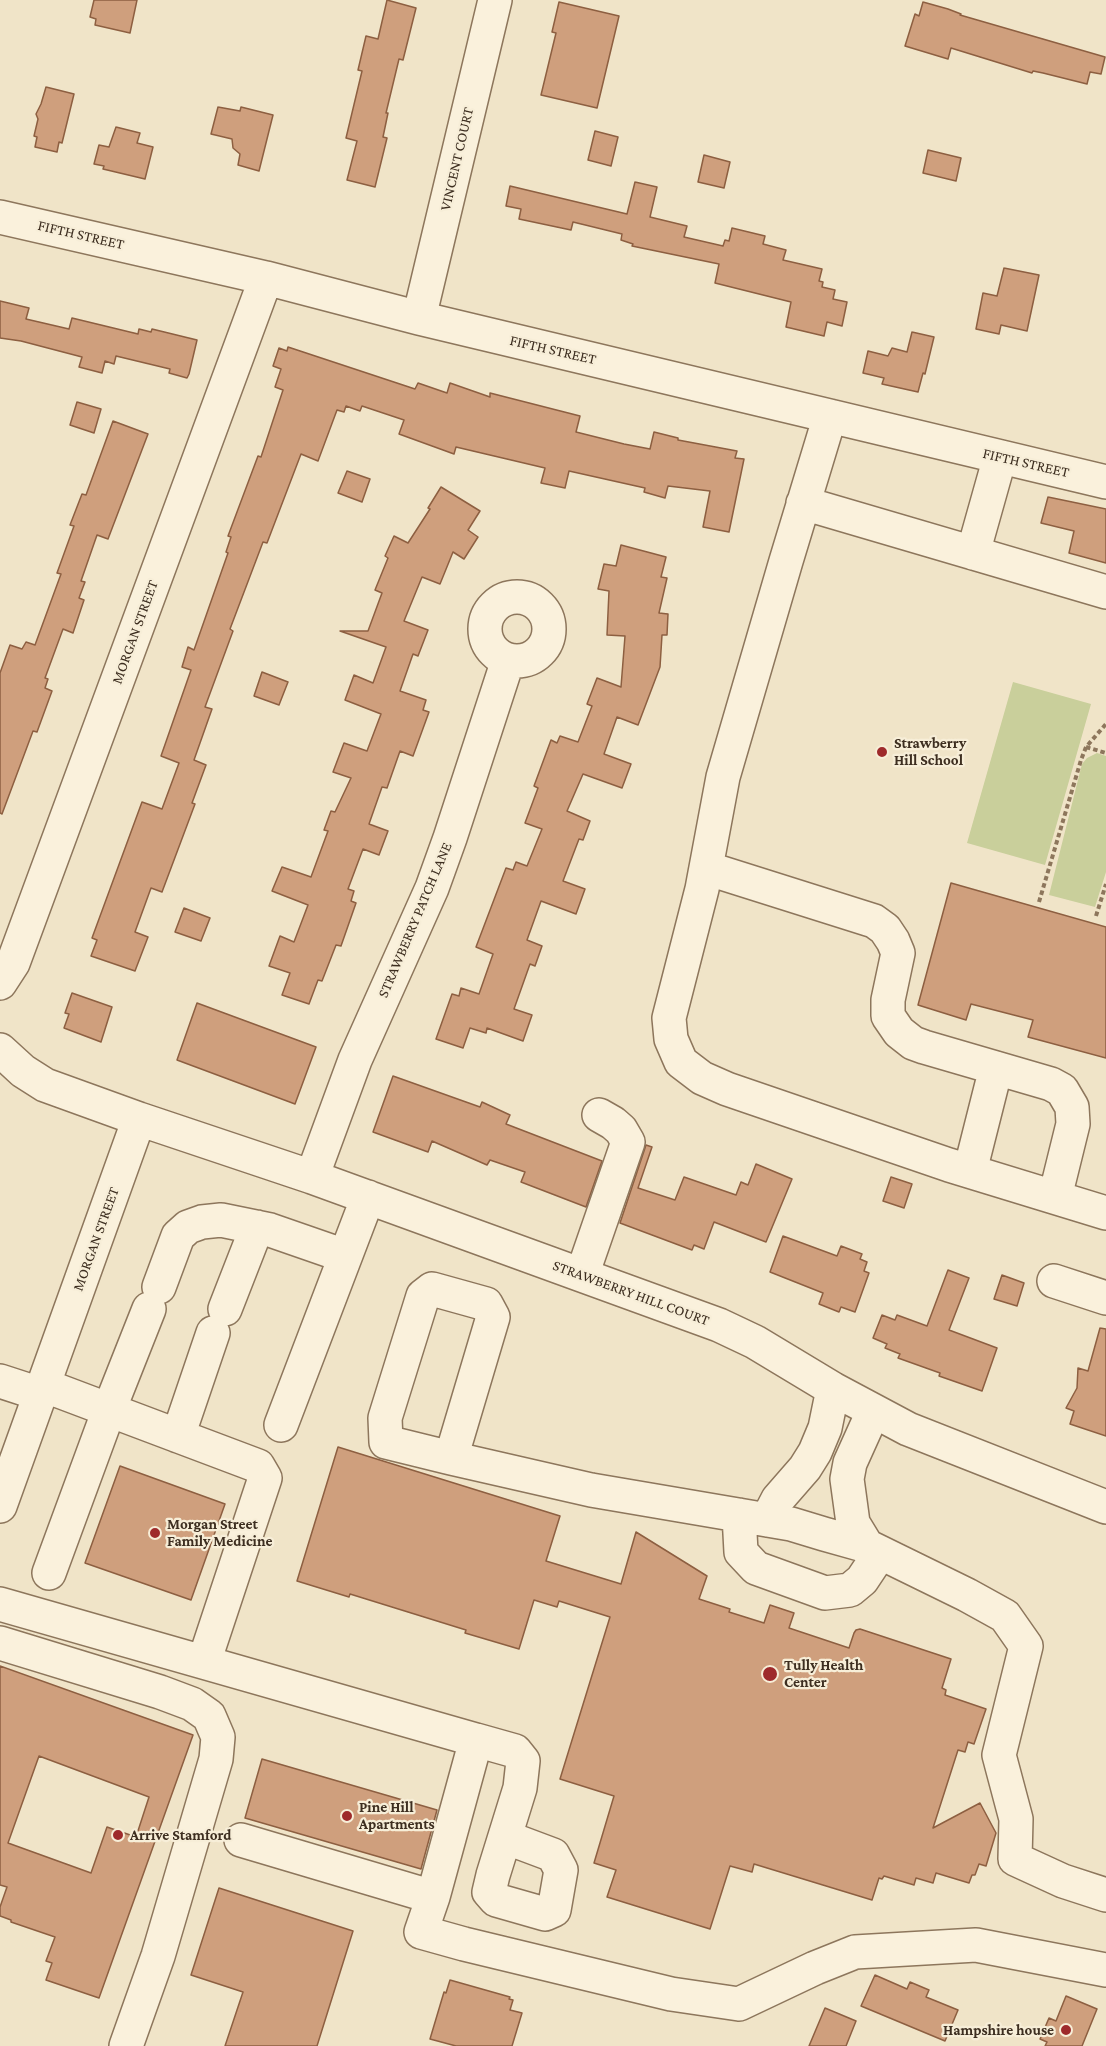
<!DOCTYPE html>
<html>
<head>
<meta charset="utf-8">
<style>
  body { margin:0 }
  canvas { display:block; background:#f0e4c8 }
</style>
</head>
<body>
<canvas width="1106" height="2046"></canvas>
<script>
const context = document.querySelector('canvas').getContext('2d');
context.lineJoin = 'round';
function fill(path, color) {
  context.fillStyle = color;
  context.fill(path, 'evenodd');
}
function toPath(rows) {
  const path = new Path2D();
  for (const r of rows) {
    if (r.length === 3) {
      path.moveTo(r[0] + r[2], r[1]);
      path.arc(r[0], r[1], r[2], 0, 2 * Math.PI);
      continue;
    }
    path.moveTo(r[0], r[1]);
    for (let i = 2; i < r.length; i += 2) path.lineTo(r[i], r[i + 1]);
  }
  return path;
}
function trace(path, color, width, dash) {
  context.strokeStyle = color;
  context.lineWidth = width;
  context.lineCap = dash ? 'butt' : 'round';
  context.setLineDash(dash || []);
  context.stroke(path);
}
function label(font, color, halo, rows, align = 'center') {
  context.font = font + ' "Crimson Pro",serif';
  context.lineWidth = 4.5;
  context.setLineDash([]);
  context.textBaseline = 'middle';
  context.strokeStyle = halo;
  context.fillStyle = color;
  for (const [text, x, y, turn = 0] of rows) {
    context.save();
    context.translate(x, y);
    context.rotate((+turn || 0) * Math.PI / 180);
    context.textAlign = isNaN(turn) ? turn : align;
    if (halo) context.strokeText(text, 0, 0);
    context.fillText(text, 0, 0);
    context.restore();
  }
}
const green = toPath([
  [1013,682,1091,704,1045,865,967,843],
  [1097,753,1106,756,1106,872,1095,907,1049,895,1082,764,1087,758]
]);
const building = toPath([
  [94,0,137,0,130,33,95,25,96,19,90,17,94,0],
  [387,0,416,8,403,60,399,59,386,113,388,113,383,137,387,138,375,187,347,180,357,141,346,138,362,71,358,70,366,36,378,39,387,0],
  [559,2,619,16,597,108,541,95,556,33,552,32,559,2],
  [923,2,948,9,961,14,960,15,1105,57,1101,74,1090,72,1087,84,1043,73,1033,71,1032,73,951,48,948,59,905,46,915,14,919,16,923,2],
  [46,87,74,94,62,143,59,142,57,152,35,147,37,137,34,136,38,119,36,114,41,104,46,87],
  [218,107,240,111,241,107,273,115,259,171,238,165,240,154,233,148,232,139,211,134,218,107],
  [116,127,140,133,137,143,153,147,145,179,103,169,104,166,94,164,99,145,109,147,116,127],
  [595,131,618,137,611,166,588,160,595,131],
  [928,150,961,158,956,181,923,173,928,150],
  [704,155,730,162,724,188,698,182,704,155],
  [635,182,657,187,650,217,687,226,684,237,723,246,725,240,729,241,732,228,765,236,763,244,786,250,783,260,822,269,819,281,823,282,822,287,835,290,833,299,847,302,842,326,827,322,824,336,786,327,791,302,715,283,719,264,632,246,633,244,621,240,622,234,573,222,571,230,519,219,521,209,506,206,510,186,627,214,635,182],
  [1004,268,1039,275,1027,331,1001,325,999,334,976,329,983,293,997,296,1004,268],
  [0,301,29,308,26,319,69,329,72,318,138,334,139,329,151,332,152,329,197,340,189,374,187,378,169,373,170,369,116,356,114,364,105,361,102,373,79,367,82,357,21,341,0,338,0,301],
  [912,332,934,337,925,374,923,373,918,392,882,384,884,378,863,373,868,351,888,356,892,348,907,352,912,332],
  [288,347,415,389,418,383,447,393,450,383,490,397,490,393,580,416,576,432,624,444,650,449,654,432,678,438,678,440,737,451,735,458,744,459,729,532,703,527,710,491,668,486,665,498,644,492,645,488,569,471,565,488,541,483,545,468,456,447,454,454,399,434,404,420,362,406,360,411,346,406,344,412,337,410,318,461,301,454,267,543,263,542,230,629,233,631,205,707,212,709,194,760,206,765,192,803,195,804,162,892,151,888,135,932,148,937,135,971,91,956,97,940,92,938,142,802,162,809,179,763,161,756,191,670,182,667,188,647,194,650,228,553,226,552,231,537,228,536,258,456,261,457,283,390,275,387,281,369,273,366,279,348,287,351,288,347],
  [77,402,101,409,94,433,70,425,77,402],
  [113,421,148,434,108,539,97,535,81,581,85,582,79,598,84,600,73,633,63,629,45,678,48,679,45,688,52,691,37,732,33,731,2,814,0,813,0,673,10,645,22,649,26,642,35,645,61,574,57,573,74,526,70,525,82,494,86,495,113,421],
  [347,471,370,479,362,502,338,493,347,471],
  [441,487,480,511,468,530,478,537,464,559,453,552,440,584,422,577,404,621,428,630,418,656,413,654,400,691,426,700,423,710,429,712,413,756,400,751,387,788,382,787,369,824,388,831,379,855,363,849,348,889,354,891,351,901,356,903,341,946,336,945,322,981,318,980,309,1004,282,995,290,973,269,966,280,936,294,942,308,905,272,891,282,867,311,877,328,831,324,830,331,811,335,812,351,778,333,772,344,743,367,751,381,714,345,700,354,675,373,683,386,647,340,631,368,631,382,593,375,590,388,558,385,556,394,536,408,543,430,509,428,508,441,487],
  [1048,497,1106,509,1106,563,1069,553,1074,531,1041,523,1048,497],
  [621,545,666,557,661,577,667,578,659,613,668,614,667,635,662,635,660,667,638,725,617,717,604,754,631,764,622,788,583,774,567,811,590,821,583,840,579,839,563,881,585,889,576,914,541,901,527,940,542,946,535,966,530,964,514,1009,532,1015,523,1041,487,1028,486,1033,470,1028,463,1048,436,1039,452,994,459,996,461,988,479,994,493,954,476,947,506,868,513,870,516,862,527,866,542,829,525,823,538,788,534,786,551,740,557,743,560,736,578,742,592,706,587,704,597,678,621,687,625,636,607,635,609,591,598,589,604,564,616,566,621,545],
  [262,672,288,682,279,705,254,696,262,672],
  [951,883,1106,927,1106,1058,1028,1037,1033,1020,971,1004,966,1020,918,1005,951,883],
  [184,908,210,918,201,941,175,932,184,908],
  [72,993,112,1007,101,1042,64,1028,69,1014,65,1013,72,993],
  [197,1003,316,1047,295,1104,177,1060,197,1003],
  [393,1076,480,1107,482,1102,510,1115,506,1124,602,1161,586,1207,521,1182,525,1172,490,1160,487,1165,432,1141,428,1152,373,1132,393,1076],
  [646,1145,652,1147,638,1188,675,1200,684,1177,736,1195,741,1182,748,1185,756,1164,792,1179,766,1242,714,1222,704,1249,694,1245,692,1250,620,1223,646,1145],
  [891,1177,912,1184,904,1208,883,1201,891,1177],
  [783,1236,837,1256,841,1246,862,1254,860,1259,867,1262,864,1271,869,1273,855,1312,841,1307,839,1312,819,1304,823,1293,770,1272,783,1236],
  [948,1270,969,1278,949,1330,997,1348,982,1391,939,1376,940,1373,898,1358,900,1354,885,1348,887,1344,873,1338,882,1315,895,1320,897,1315,927,1326,948,1270],
  [1002,1275,1024,1283,1017,1306,994,1299,1002,1275],
  [1100,1328,1106,1329,1106,1436,1070,1424,1074,1411,1066,1408,1077,1388,1078,1368,1088,1371,1100,1328],
  [338,1447,560,1516,546,1561,621,1584,636,1532,707,1576,699,1599,730,1609,729,1612,764,1623,770,1605,794,1613,789,1628,849,1648,854,1633,856,1630,860,1629,951,1659,942,1688,946,1690,945,1695,986,1709,974,1744,968,1742,965,1752,958,1750,933,1828,980,1803,996,1833,986,1866,979,1864,975,1875,972,1875,969,1883,936,1873,933,1883,916,1878,914,1885,884,1876,882,1879,879,1878,872,1900,754,1864,752,1872,730,1866,710,1929,607,1897,616,1870,594,1863,614,1796,560,1779,610,1617,559,1601,557,1607,534,1600,519,1649,465,1633,466,1630,350,1594,349,1597,297,1581,338,1447],
  [120,1466,225,1504,191,1600,85,1563,120,1466],
  [0,1666,193,1735,99,1998,46,1980,52,1963,46,1961,55,1937,11,1922,11,1920,0,1916,0,1907,7,1887,0,1885,0,1666],
  [39,1756,149,1797,136,1837,107,1827,91,1873,8,1843,39,1756],
  [262,1759,437,1810,421,1869,245,1818,262,1759],
  [219,1888,353,1931,317,2046,225,2046,243,1992,191,1975,219,1888],
  [875,1975,907,1989,910,1982,929,1990,926,1997,958,2010,945,2041,861,2006,875,1975],
  [450,1980,510,1997,509,1999,513,2000,510,2010,522,2013,512,2046,456,2046,430,2039,444,1992,446,1993,450,1980],
  [1066,1996,1097,2009,1082,2046,1045,2046,1047,2042,1040,2039,1049,2018,1056,2021,1066,1996],
  [825,2008,856,2021,846,2046,809,2046,825,2008]
]);
const path = toPath([
  [1086,747,1106,753],
  [1039,902,1081,760,1086,747,1106,724],
  [1096,916,1106,884]
]);
const minor = toPath([
  [0,217,266,278,419,318,1106,482],
  [419,318,495,0],
  [830,416,786,561,723,777,702,889,669,1018,671,1039,681,1062,702,1078,727,1089,949,1165,1106,1213],
  [803,503,1106,592],
  [973,553,1000,457],
  [517,629,32],
  [706,868,874,921,885,929,893,941,898,953,888,1000,888,1016,899,1032,913,1043,924,1047,1051,1084,1062,1090,1072,1107,1073,1124,1055,1197],
  [0,983,13,963,266,278],
  [0,1050,23,1071,45,1085,139,1119,312,1177,719,1325,755,1342,833,1389,908,1429,1106,1507],
  [970,1171,996,1068],
  [312,1177,355,1060,432,888,450,838,508,660],
  [582,1275,628,1142,621,1130,613,1123,599,1115],
  [1054,1281,1106,1298],
  [159,1287,178,1236,188,1227,202,1222,221,1220,270,1230,345,1256],
  [225,1309,257,1227],
  [0,1381,40,1394],
  [43,1385,258,1466,265,1478,204,1662],
  [281,1425,368,1197],
  [178,1436,213,1333],
  [451,1458,493,1317,486,1304,432,1289,423,1296,385,1418,386,1442,451,1458,591,1490,791,1524,824,1534,867,1546,967,1595,1005,1616,1026,1646,999,1755,1016,1819,1015,1859,1063,1881,1106,1895],
  [0,1506,139,1119],
  [739,1515,741,1552,756,1568,825,1593,850,1590,862,1580,880,1553],
  [767,1520,778,1499,805,1468,815,1452,825,1428,833,1389],
  [867,1546,853,1523,847,1479,850,1463,873,1412],
  [49,1573,109,1410,149,1309],
  [0,1604,476,1740,433,1897],
  [0,1643,160,1692,192,1704,209,1716,218,1737,216,1759,158,1956,126,2046],
  [476,1740,515,1751,523,1761,520,1788,493,1875,489,1892,496,1900,545,1914,554,1910,561,1870,553,1855,505,1837],
  [241,1840,433,1897,421,1932,464,1944,671,1994,739,2004,815,1968,855,1952,976,1945,1106,1970]
]);
const markers = [
  [882,752,6,"#9e2a2b"],
  [155,1533,6,"#9e2a2b"],
  [770,1674,8,"#9e2a2b"],
  [347,1816,6,"#9e2a2b"],
  [118,1835,6,"#9e2a2b"],
  [1066,2030,6,"#9e2a2b"]
];
const streetNames = [
  ["VINCENT COURT",457,159,-77],
  ["FIFTH STREET",81,235,13],
  ["FIFTH STREET",553,350,13],
  ["FIFTH STREET",1026,463,13],
  ["MORGAN STREET",135,632,-70],
  ["STRAWBERRY PATCH LANE",415,920,-67],
  ["MORGAN STREET",96,1239,-70],
  ["STRAWBERRY HILL COURT",631,1293,20]
];
const poiNames = [
  ["Strawberry",894,743],
  ["Hill School",894,760],
  ["Morgan Street",167,1524],
  ["Family Medicine",167,1541],
  ["Tully Health",784,1665],
  ["Center",784,1682],
  ["Pine Hill",359,1807],
  ["Apartments",359,1824],
  ["Arrive Stamford",130,1835],
  ["Hampshire house",1054,2030,"right"]
];
fill(green, '#c9cf9b');
fill(building, '#cf9f7d');
trace(building, '#8d5f41', 1.5);
trace(minor, '#8d765c', 36);
trace(path, '#8d765c', 4, [4.5, 3]);
trace(minor, '#faf1dc', 33);
for (const [x, y, r, color] of markers) {
  const dot = new Path2D();
  dot.arc(x, y, r, 0, 2 * Math.PI);
  context.fillStyle = color;
  context.fill(dot);
  trace(dot, '#f7eed8', 2);
}
label('15px', '#3d2e20', '#f7eed8', streetNames);
label('bold 15px', '#3d2e20', '#f7eed8', poiNames, 'left');
</script>
</body>
</html>
